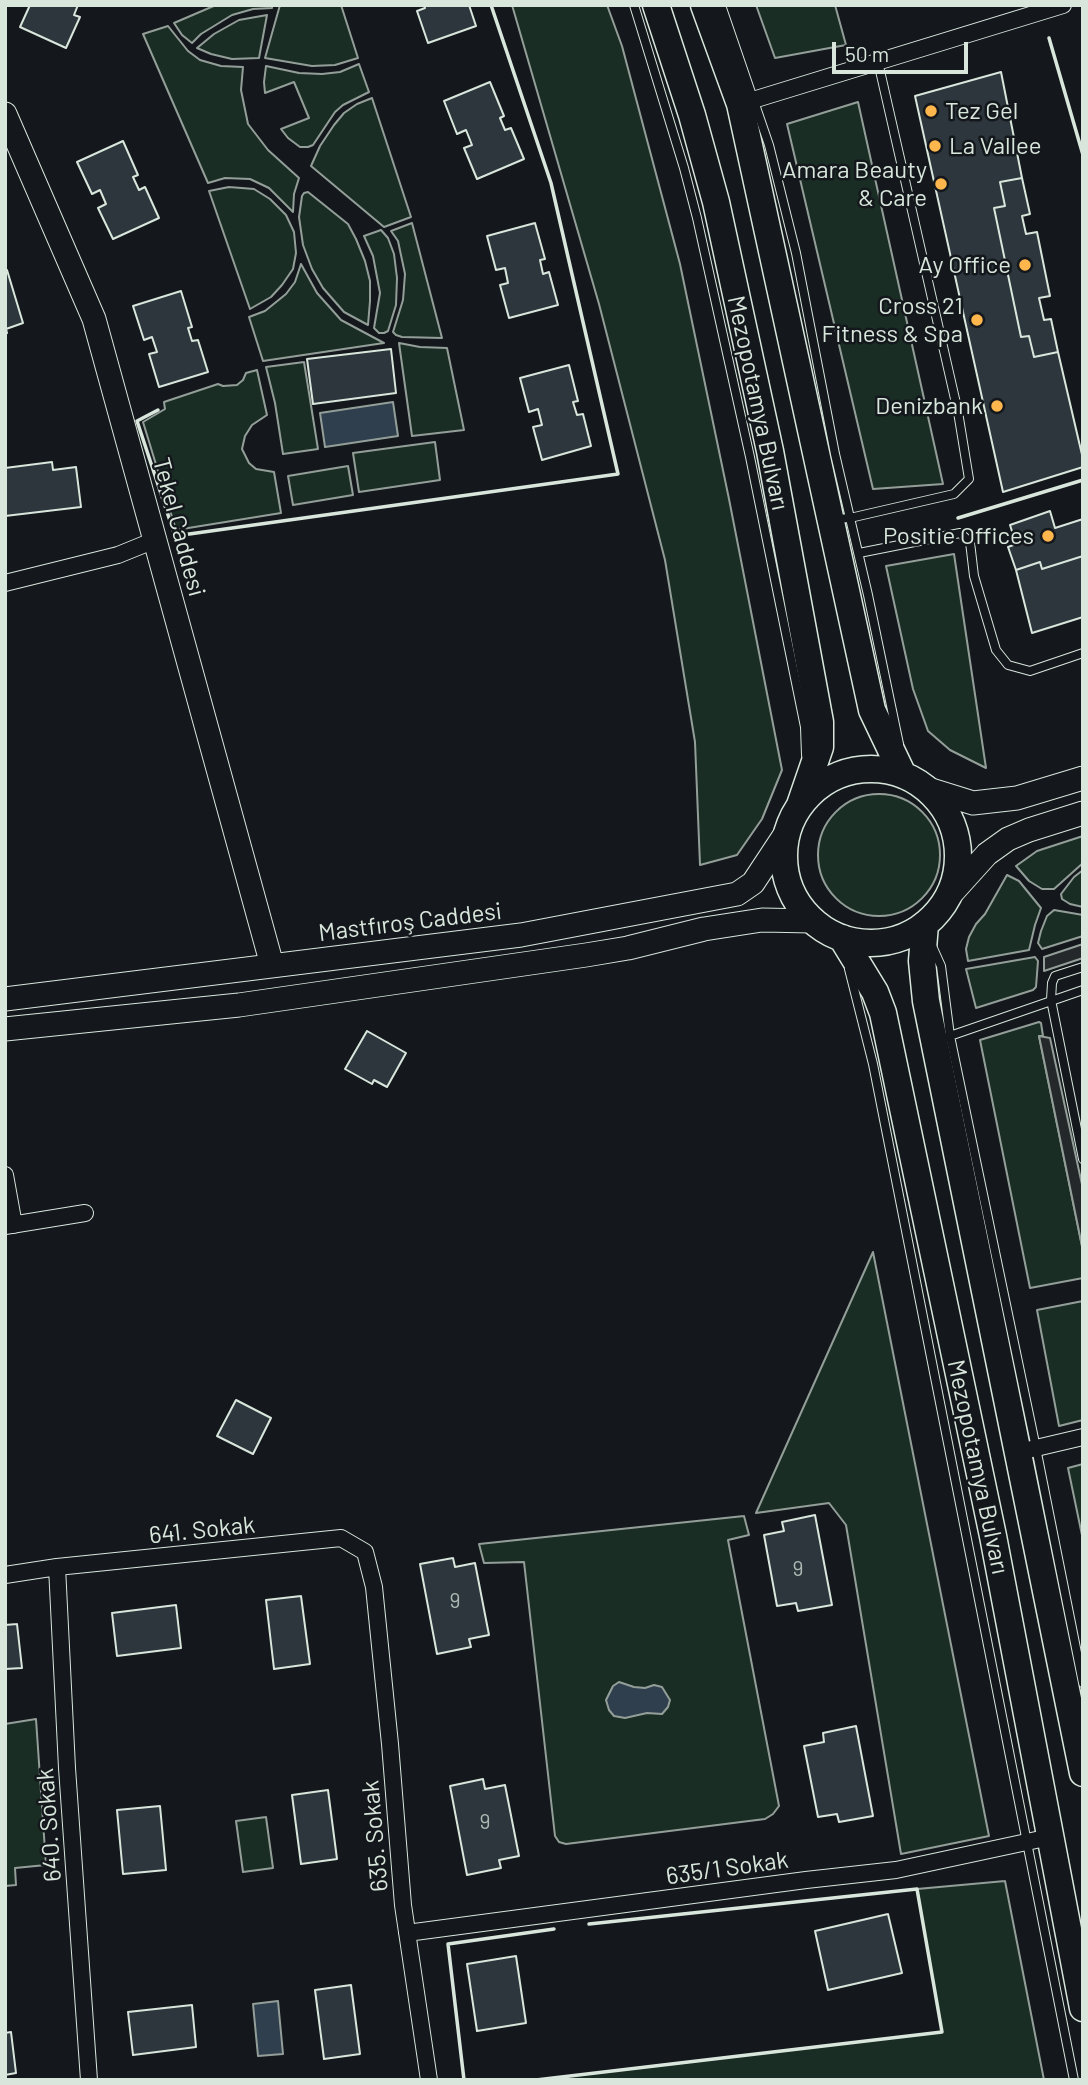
<!DOCTYPE html>
<html>
<head>
<meta charset="utf-8">
<style>
  body { margin:0 }
  #map { position:relative; width:1088px; height:2085px; overflow:hidden; background:#14181c; font-family:Barlow,sans-serif }
  canvas { display:block }
  .frame { position:absolute; inset:0; border:7px solid #d8e6dc; pointer-events:none }
  .scale { position:absolute; left:832px; top:42px; width:136px; height:32px; box-sizing:border-box; border:4px solid #d8e6dc; border-top:0; padding-left:9px; font-size:21px; line-height:24px; white-space:nowrap; color:#d8e6dc; -webkit-text-stroke:5px #14181c; paint-order:stroke }
</style>
</head>
<body>
<div id="map">
<canvas width="1088" height="2085"></canvas>
<div class="frame"></div>
<div class="scale">50 m</div>
</div>
<script>
const context = document.querySelector('canvas').getContext('2d');
context.lineJoin = 'round';
function fill(path, color) {
  context.fillStyle = color;
  context.fill(path, 'evenodd');
}
function toPath(rows) {
  const path = new Path2D();
  for (const r of rows) {
    if (r.length === 3) {
      path.moveTo(r[0] + r[2], r[1]);
      path.arc(r[0], r[1], r[2], 0, 2 * Math.PI);
      continue;
    }
    path.moveTo(r[0], r[1]);
    for (let i = 2; i < r.length; i += 2) path.lineTo(r[i], r[i + 1]);
  }
  return path;
}
function trace(path, color, width, dash) {
  context.strokeStyle = color;
  context.lineWidth = width;
  context.lineCap = dash ? 'butt' : 'round';
  context.setLineDash(dash || []);
  context.stroke(path);
}
function label(font, color, halo, rows, align = 'center') {
  context.font = font + ' Barlow,sans-serif';
  context.lineWidth = 5;
  context.setLineDash([]);
  context.textBaseline = 'middle';
  context.strokeStyle = halo;
  context.fillStyle = color;
  for (const [text, x, y, turn = 0] of rows) {
    context.save();
    context.translate(x, y);
    context.rotate((+turn || 0) * Math.PI / 180);
    context.textAlign = isNaN(turn) ? turn : align;
    if (halo) context.strokeText(text, 0, 0);
    context.fillText(text, 0, 0);
    context.restore();
  }
}
const green = toPath([
  [216,5,272,5,272,8,253,9,232,15,201,34,192,43,182,35,174,23,216,5],
  [280,5,341,5,358,58,335,65,312,66,265,58,280,5],
  [512,5,607,5,622,46,680,264,729,499,782,770,762,819,737,855,700,865,695,742,665,560,599,304,512,5],
  [756,5,835,5,846,45,775,58,756,5],
  [267,15,259,58,232,59,211,54,197,48,214,34,239,20,267,15],
  [168,26,188,51,200,60,221,66,243,67,241,90,248,124,268,150,299,178,294,194,293,212,269,188,250,179,225,178,208,183,143,34,168,26],
  [359,64,369,92,343,105,335,112,313,145,308,147,300,147,288,138,281,129,309,118,294,82,265,93,264,82,266,66,299,73,322,74,340,72,359,64],
  [372,98,411,217,384,227,311,166,320,146,334,125,344,113,357,104,372,98],
  [858,102,943,484,873,489,787,124,858,102],
  [229,187,254,189,270,199,286,215,294,232,296,253,293,269,282,285,271,297,250,309,209,191,229,187],
  [308,192,348,224,356,239,365,261,370,281,370,301,368,325,344,312,323,288,312,269,303,245,299,217,302,196,304,193,308,192],
  [412,223,442,338,402,337,396,335,393,332,403,300,405,274,398,241,391,231,412,223],
  [381,230,388,238,394,254,397,278,396,305,388,331,384,333,379,333,374,328,380,293,373,256,364,236,381,230],
  [301,264,317,293,341,320,384,343,263,361,249,317,265,311,286,294,295,282,301,264],
  [399,343,420,347,447,348,464,430,412,436,399,343],
  [304,362,318,449,283,454,275,403,266,367,304,362],
  [257,370,267,415,252,425,245,436,242,449,249,463,256,469,274,472,281,513,176,530,143,422,165,409,164,402,218,384,223,386,237,385,243,380,246,373,257,370],
  [435,442,440,480,359,492,353,453,435,442],
  [348,466,353,495,293,505,288,476,348,466],
  [954,554,986,768,950,750,928,731,913,689,886,566,954,554],
  [879,855,61],
  [1083,836,1083,863,1054,889,1042,889,1029,881,1016,866,1037,851,1083,836],
  [1083,870,1083,907,1070,904,1062,899,1061,894,1074,877,1083,870],
  [1007,875,1019,881,1041,908,1035,925,1029,950,968,961,966,949,969,937,976,924,985,914,1007,875],
  [1054,910,1083,915,1083,936,1042,949,1038,943,1041,931,1047,916,1054,910],
  [1035,957,1038,961,1036,987,1033,990,976,1008,966,969,1035,957],
  [1039,1022,1041,1023,1043,1036,1039,1036,1083,1251,1083,1278,1030,1288,980,1040,1039,1022],
  [873,1252,989,1836,901,1854,846,1525,829,1503,756,1513,873,1252],
  [1083,1301,1083,1420,1059,1426,1037,1310,1083,1301],
  [1083,1464,1083,1540,1068,1468,1083,1464],
  [744,1516,749,1535,728,1540,779,1806,773,1814,765,1819,566,1844,559,1842,555,1836,524,1562,484,1563,479,1544,744,1516],
  [36,1719,46,1865,15,1868,16,1885,5,1886,5,1724,36,1719],
  [266,1817,273,1868,243,1872,236,1821,266,1817],
  [1005,1881,1044,2080,536,2080,942,2032,917,1889,1005,1881]
]);
const parking = toPath([
  [1083,944,1083,958,1044,971,1044,957,1083,944],
  [1039,1036,1050,1038,1083,1189,1083,1251,1039,1036]
]);
const water = toPath([
  [393,402,398,436,325,447,320,413,393,402],
  [619,1682,634,1687,645,1688,654,1685,662,1687,670,1700,668,1707,662,1714,647,1713,625,1718,614,1716,609,1710,606,1700,613,1686,619,1682],
  [278,2001,283,2054,258,2056,253,2004,278,2001]
]);
const building = toPath([
  [30,5,78,5,74,15,80,17,66,48,20,27,30,5],
  [424,5,469,5,476,26,428,43,417,11,425,8,424,5],
  [1001,72,1022,178,1000,182,1005,206,994,208,1021,337,1029,336,1034,357,1058,352,1083,459,1083,467,1003,492,915,96,1001,72],
  [490,82,504,116,500,118,505,130,511,128,524,159,477,179,464,148,472,145,466,130,457,134,444,101,490,82],
  [123,141,138,175,133,177,139,190,145,187,159,218,113,239,98,208,106,204,100,190,92,194,77,162,123,141],
  [1022,178,1030,214,1022,216,1026,234,1037,232,1050,296,1039,298,1044,320,1051,319,1058,352,1034,357,1029,336,1021,337,994,208,1005,206,1000,182,1022,178],
  [535,223,545,259,540,260,543,274,549,272,558,305,509,318,500,285,508,283,505,268,496,270,487,236,535,223],
  [5,270,7,270,23,323,6,329,7,333,5,334,5,270],
  [181,291,192,327,188,328,192,341,198,340,208,372,159,387,149,354,157,352,152,337,144,340,133,306,181,291],
  [391,349,396,393,313,404,307,359,391,349],
  [569,365,578,401,573,402,577,415,583,414,591,446,542,460,533,427,542,425,538,409,529,412,520,378,569,365],
  [52,462,53,470,76,467,81,507,5,516,5,468,52,462],
  [1050,511,1055,528,1083,519,1083,556,1042,569,1040,562,1016,570,1008,547,1016,544,1010,525,1050,511],
  [1083,556,1083,617,1032,633,1016,570,1040,562,1042,569,1083,556],
  [367,1031,406,1053,387,1087,374,1080,372,1084,345,1069,367,1031],
  [236,1400,271,1418,253,1454,217,1436,236,1400],
  [815,1515,832,1605,798,1611,796,1603,777,1606,764,1535,784,1531,782,1522,815,1515],
  [453,1558,455,1567,475,1563,489,1635,469,1639,471,1647,437,1654,420,1564,453,1558],
  [301,1596,310,1664,274,1669,266,1600,301,1596],
  [176,1605,181,1648,117,1656,112,1613,176,1605],
  [17,1624,22,1668,5,1669,5,1625,17,1624],
  [856,1726,873,1816,839,1822,837,1814,818,1817,804,1746,824,1742,823,1733,856,1726],
  [483,1779,485,1789,505,1785,519,1856,499,1860,501,1868,467,1875,450,1786,483,1779],
  [328,1790,337,1859,301,1864,292,1795,328,1790],
  [160,1806,166,1870,123,1874,117,1810,160,1806],
  [888,1914,902,1973,828,1990,815,1931,888,1914],
  [516,1956,526,2023,477,2031,467,1964,516,1956],
  [351,1985,360,2054,324,2059,315,1990,351,1985],
  [192,2005,196,2047,133,2055,128,2012,192,2005],
  [11,2032,16,2073,5,2075,5,2033,11,2032]
]);
const lane = toPath([
  [634,5,684,168,697,218,750,457,805,727,806,755],
  [721,5,769,145,796,253,835,454,868,595,899,744],
  [833,519,850,518,954,494,969,479,958,412,878,62],
  [859,553,960,533,970,542,974,576,996,650,1008,665,1030,671,1083,653],
  [932,946,941,966,950,1036,1036,1448,1083,1683],
  [1083,967,1055,976,1052,983,1051,1000,1083,1159],
  [849,969,873,1064,1074,2080],
  [947,1037,1083,990]
]);
const street = toPath([
  [740,104,1063,5],
  [5,583,118,555,155,540],
  [5,1175,14,1225],
  [5,1226,85,1213],
  [1019,1452,1083,1437],
  [57,1567,67,1768,89,2080],
  [5,1575,57,1567,341,1538,365,1552,374,1587,390,1744,403,1905,429,2080],
  [407,1933,806,1880,896,1870,1050,1837]
]);
const secondary = toPath([
  [5,114,94,319,272,965],
  [928,789,973,803,1017,798,1083,778],
  [950,895,987,854,1008,839,1029,830,1083,813],
  [5,999,521,935,737,894,753,883,788,830],
  [5,1029,239,1005,586,955,628,948,704,929,762,920,812,921]
]);
const primary = toPath([
  [656,5,692,115,716,202,770,451,820,722,820,747,800,805],
  [704,5,740,104,872,710,903,775],
  [871,856,87],
  [925,924,922,961,926,1001,1083,1773],
  [842,938,875,992,883,1013,993,1536,1083,2008]
]);
const wall = toPath([
  [1049,38,1083,155],
  [158,410,137,421,175,536,618,474,551,183,491,5],
  [958,518,1083,480],
  [464,2080,448,1944,554,1929],
  [536,2080,942,2032,917,1889,589,1924]
]);
const markers = [
  [931,111,7,"#ffb74d"],
  [935,146,7,"#ffb74d"],
  [941,184,7,"#ffb74d"],
  [1025,265,7,"#ffb74d"],
  [977,320,7,"#ffb74d"],
  [997,406,7,"#ffb74d"],
  [1048,536,7,"#ffb74d"]
];
const numberNames = [
  ["9",798,1569],
  ["9",455,1601],
  ["9",485,1822]
];
const poiNames = [
  ["Tez Gel",945,111,"left"],
  ["La Vallee",949,146,"left"],
  ["Amara Beauty",927,170],
  ["& Care",927,198],
  ["Ay Office",1011,265],
  ["Cross 21",963,306],
  ["Fitness & Spa",963,334],
  ["Denizbank",983,406],
  ["Positie Offices",1034,536]
];
const streetNames = [
  ["Mezopotamya Bulvarı",758,403,78],
  ["Tekel Caddesi",179,527,75],
  ["Mastfıroş Caddesi",410,922,-7],
  ["Mezopotamya Bulvarı",978,1467,78],
  ["641. Sokak",202,1530,-6],
  ["640. Sokak",49,1825,-94],
  ["635. Sokak",375,1836,-95],
  ["635/1 Sokak",727,1868,-8]
];
fill(green, '#1a2d24');
trace(green, '#939e99', 2);
fill(parking, '#24282b');
trace(parking, '#939e99', 2);
fill(water, '#2f3f4d');
trace(water, '#939e99', 2);
fill(building, '#2c363c');
trace(building, '#d8e6dc', 2);
trace(lane, '#d8e6dc', 10);
trace(street, '#d8e6dc', 18);
trace(secondary, '#d8e6dc', 25);
trace(primary, '#d8e6dc', 29);
trace(lane, '#14181c', 8);
trace(street, '#14181c', 16);
trace(secondary, '#14181c', 23);
trace(primary, '#14181c', 26);
trace(wall, '#d8e6dc', 3.5);
for (const [x, y, r, color] of markers) {
  const dot = new Path2D();
  dot.arc(x, y, r, 0, 2 * Math.PI);
  context.fillStyle = color;
  context.fill(dot);
  trace(dot, '#14181c', 2.5);
}
label('21px', '#adbab4', null, numberNames);
label('24px', '#d8e6dc', '#14181c', poiNames, 'right');
label('24px', '#d8e6dc', '#14181c', streetNames);
</script>
</body>
</html>
